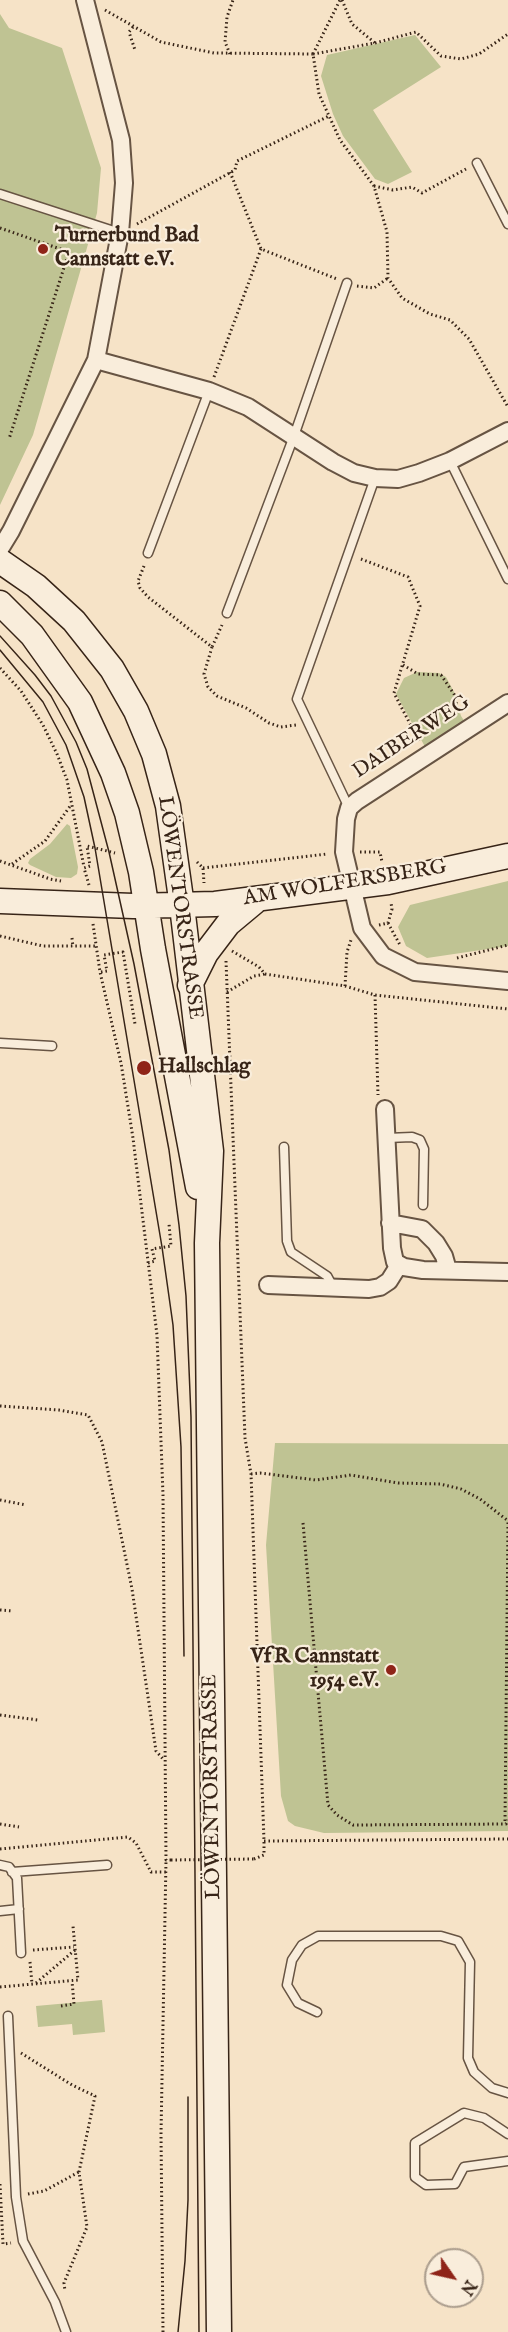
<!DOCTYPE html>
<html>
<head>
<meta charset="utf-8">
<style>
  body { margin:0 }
  #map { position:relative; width:508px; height:2332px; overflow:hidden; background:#f6e3c7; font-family:"IM FELL English",serif }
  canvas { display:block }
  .north { position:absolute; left:424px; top:2248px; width:60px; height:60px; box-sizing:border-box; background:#f9eddb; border:2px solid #ab9d8d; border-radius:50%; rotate:124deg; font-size:16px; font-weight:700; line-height:24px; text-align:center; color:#372417 }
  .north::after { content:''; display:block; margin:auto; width:21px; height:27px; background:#8f2418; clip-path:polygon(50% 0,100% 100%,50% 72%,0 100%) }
</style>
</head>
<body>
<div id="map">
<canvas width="508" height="2332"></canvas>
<div class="north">N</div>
</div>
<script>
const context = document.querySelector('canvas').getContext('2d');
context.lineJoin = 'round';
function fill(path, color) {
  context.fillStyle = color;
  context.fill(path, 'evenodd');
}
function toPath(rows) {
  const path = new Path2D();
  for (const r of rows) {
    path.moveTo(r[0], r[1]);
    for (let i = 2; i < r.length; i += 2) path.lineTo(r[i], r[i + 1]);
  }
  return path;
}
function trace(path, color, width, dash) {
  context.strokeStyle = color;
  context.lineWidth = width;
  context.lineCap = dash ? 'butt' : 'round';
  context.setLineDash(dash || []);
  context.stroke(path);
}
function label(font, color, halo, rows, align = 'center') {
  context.font = font + ' "IM FELL English",serif';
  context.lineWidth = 4.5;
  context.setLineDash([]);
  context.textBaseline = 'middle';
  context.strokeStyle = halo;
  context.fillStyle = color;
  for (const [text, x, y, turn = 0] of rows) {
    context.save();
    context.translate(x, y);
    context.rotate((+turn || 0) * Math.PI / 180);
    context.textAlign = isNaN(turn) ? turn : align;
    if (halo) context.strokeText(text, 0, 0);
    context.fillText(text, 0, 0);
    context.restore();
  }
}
const green = toPath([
  [0,14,9,28,62,48,101,168,97,213,33,435,0,505],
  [415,35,441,67,373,110,412,172,388,184,375,179,343,136,333,114,321,76,327,55],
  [417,672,439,673,446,677,454,692,461,716,469,728,429,754,396,694,404,678],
  [67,824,70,826,78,867,77,874,71,878,56,877,30,865,28,863,30,859,50,844],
  [508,881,508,946,427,958,406,946,398,927,410,905],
  [275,1443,508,1444,508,1831,324,1833,295,1826,288,1821,281,1796,266,1545],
  [102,2000,105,2032,73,2035,72,2024,38,2027,36,2006]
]);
const path = toPath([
  [342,0,352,24,375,43],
  [105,10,161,42,214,53,313,54,319,94,340,140,374,186,387,232,388,278,402,298,430,314,450,320,469,339,508,407],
  [133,27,129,32,135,50],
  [230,54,225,42,227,17,233,0],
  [313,54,375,43,416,32,441,56,461,59,479,54,508,34],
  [313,54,340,0],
  [230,172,261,249,337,279],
  [374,186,393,190,412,187,422,193,466,169],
  [137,224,235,170,237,161,329,116],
  [0,228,69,252,9,439],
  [357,286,374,288,388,278],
  [214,377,261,249],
  [361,559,408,577,420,606,394,693,419,741],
  [144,566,138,581,140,588,148,597,212,647,222,625],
  [212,647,204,674,208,687,217,696,246,708,269,723,281,727,296,725],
  [403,665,418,674,441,675,454,694,459,715],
  [0,668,21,691,43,725,57,754,67,780,84,867],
  [360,852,380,852,382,862],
  [0,861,50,879,61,881],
  [197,862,203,868,204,883],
  [12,864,45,841,71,805],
  [203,868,327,854],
  [89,885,84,868,90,866,87,846,115,853],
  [388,923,400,945],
  [93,924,100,972,121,1063,133,1138,157,1335,163,1495,166,1860,171,1860],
  [379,925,388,923,392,909,391,903],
  [0,936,43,946,95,946],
  [72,938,73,947],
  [232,951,259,967,265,974,345,986,375,995,508,1009],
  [457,958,508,945],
  [226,961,245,1438,251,1474,264,1841,264,1855,254,1859],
  [101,972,107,971,104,955,123,952,135,1024],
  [345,986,347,952,351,940],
  [227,992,254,976,265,974],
  [375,995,378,1095],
  [148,1263,155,1261,152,1249,171,1246,169,1224],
  [0,1406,59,1410,88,1415,102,1442,132,1589,156,1751,164,1760],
  [251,1474,260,1473,316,1480,351,1475,398,1483,440,1484,461,1489,480,1499,507,1520],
  [0,1500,26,1505],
  [303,1523,328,1805,337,1815,353,1825,506,1824,508,1820],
  [0,1610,13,1611],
  [0,1715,38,1720],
  [505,1821,508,1521],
  [0,1824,19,1827],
  [264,1841,508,1839],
  [0,1849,128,1837,136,1843,151,1872,166,1872],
  [33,1950,74,1947],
  [30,1962,32,1984],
  [36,1983,75,1950],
  [0,1987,78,1980,73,1926],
  [61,2006,74,2004,72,1981],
  [21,2053,72,2085,95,2096,79,2172,87,2227,64,2283,65,2291],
  [0,2184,3,2244,11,2243],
  [28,2194,44,2191,79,2172],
  [163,2332,161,2134,166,1860]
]);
const service = toPath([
  [477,163,508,224],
  [0,194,120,233],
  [450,461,508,579],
  [148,553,209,391],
  [227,613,294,436,347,283],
  [349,808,297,699,375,478],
  [0,1043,52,1046],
  [387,1138,412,1137,420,1140,424,1149,423,1205],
  [284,1147,287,1241,291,1252,327,1276,333,1287],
  [0,1865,9,1867,17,1878,21,1953],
  [12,1872,107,1865],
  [0,1911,19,1909],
  [317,2012,298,2003,287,1985,292,1960,302,1945,318,1936,441,1936,458,1941,470,1962,468,2058,474,2072,492,2088,508,2093],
  [8,2016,16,2197,23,2241,55,2302,66,2332],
  [508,2134,484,2118,464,2113,415,2143,415,2177,426,2185,455,2184,464,2167,508,2161]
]);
const minor = toPath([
  [96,360,209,391,248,407,333,462,354,473,375,478,398,479,419,473,450,461,508,431],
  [0,549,11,531,96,360,120,233,124,183,121,140,85,0],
  [508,703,357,801,349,808,346,819,344,852,362,928,383,956,415,972,508,981],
  [385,1109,392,1248,395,1262,404,1267,423,1270,508,1272],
  [390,1223,422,1229,436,1243,444,1256,448,1270],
  [268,1285,369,1289,380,1287,389,1281,399,1265]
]);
const secondary = toPath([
  [0,561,36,586,74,621,112,669,136,711,154,754,168,806,182,906,211,1151,207,1243,219,2332],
  [0,603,32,635,80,702,113,773,127,813,141,872,153,949,198,1187],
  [0,901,133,906,215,904,388,882,508,856],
  [190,985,206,953,228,924,258,899]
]);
const tram = toPath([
  [0,636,35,675,51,696,76,742,87,769,109,852,134,964,169,1150,179,1225,186,1296,191,1417,199,2332],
  [0,650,43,702,66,745,84,797,95,848,162,1247,173,1325,181,1447,184,1656],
  [178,2332,185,2261,188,2200,188,2097]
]);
const pathBridge = toPath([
  [171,1860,254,1859]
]);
const markers = [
  [43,249,6,"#8f2418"],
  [144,1068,8,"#8f2418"],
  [391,1670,6,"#8f2418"]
];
const poiNames = [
  ["Turnerbund Bad",55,237],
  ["Cannstatt e.V.",55,261],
  ["Hallschlag",158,1068],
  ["VfR Cannstatt",379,1658,"right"],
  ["1954 e.V.",379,1682,"right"]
];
const streetNames = [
  ["DAIBERWEG",412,738,-33],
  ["AM WOLFERSBERG",345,884,-9],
  ["LÖWENTORSTRASSE",179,908,82],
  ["LÖWENTORSTRASSE",213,1787,-91]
];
fill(green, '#bfc393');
trace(service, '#675443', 11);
trace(minor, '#675443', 20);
trace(secondary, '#372417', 27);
trace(path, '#372417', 3, [1.5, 3]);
trace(service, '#f9eddb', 8);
trace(minor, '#f9eddb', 16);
trace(secondary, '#f9eddb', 24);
trace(tram, '#372417', 1.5);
trace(pathBridge, '#372417', 3, [1.5, 3]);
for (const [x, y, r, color] of markers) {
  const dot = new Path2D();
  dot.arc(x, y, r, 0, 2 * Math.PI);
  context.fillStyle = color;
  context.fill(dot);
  trace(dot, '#f9eddb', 2);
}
label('bold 21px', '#372417', '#f9eddb', poiNames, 'left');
label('21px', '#372417', '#f9eddb', streetNames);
</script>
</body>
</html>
